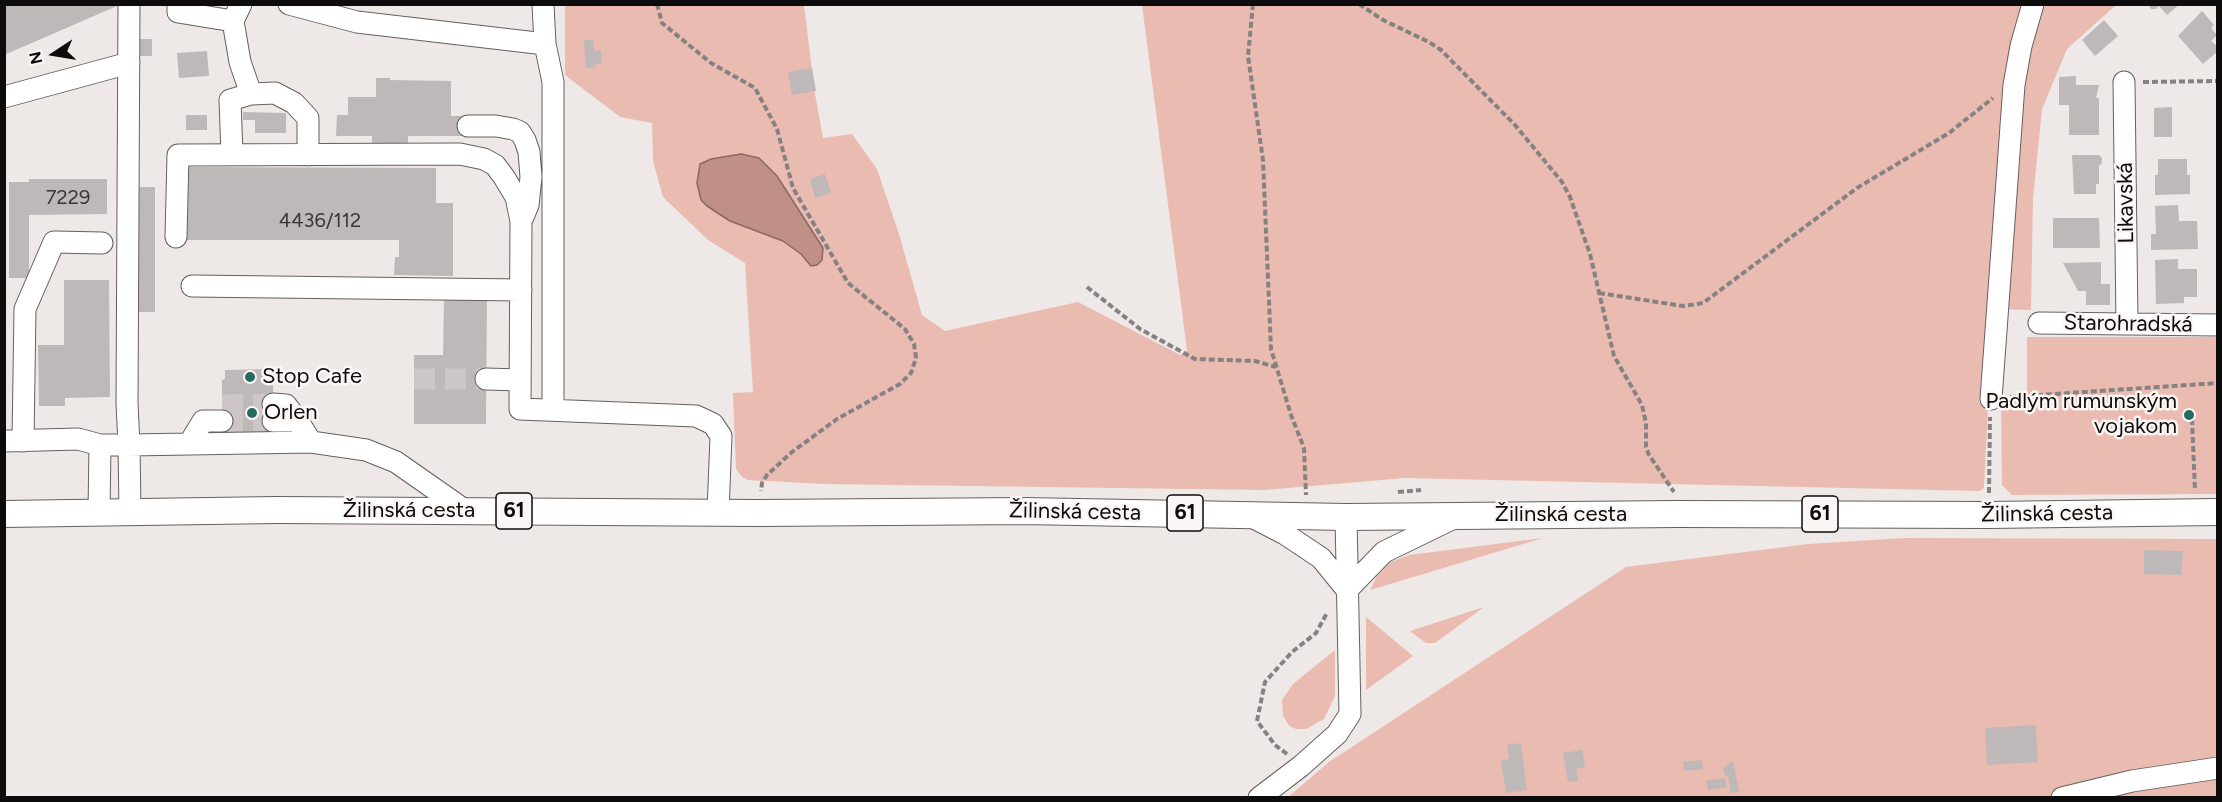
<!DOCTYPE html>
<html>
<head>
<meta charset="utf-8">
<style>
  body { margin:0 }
  #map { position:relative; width:2222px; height:802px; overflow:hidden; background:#eee8e7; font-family:Figtree,sans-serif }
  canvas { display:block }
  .frame { position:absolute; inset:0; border:6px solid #0d0b0b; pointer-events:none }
  .north { position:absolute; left:24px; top:24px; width:60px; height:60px; -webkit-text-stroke:4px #fbf6f4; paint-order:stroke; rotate:258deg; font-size:16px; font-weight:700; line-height:24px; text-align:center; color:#0d0b0b }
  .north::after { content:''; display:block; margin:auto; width:21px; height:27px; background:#0d0b0b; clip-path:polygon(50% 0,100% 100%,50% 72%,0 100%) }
</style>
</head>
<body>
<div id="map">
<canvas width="2222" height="802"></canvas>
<div class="frame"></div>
<div class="north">N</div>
</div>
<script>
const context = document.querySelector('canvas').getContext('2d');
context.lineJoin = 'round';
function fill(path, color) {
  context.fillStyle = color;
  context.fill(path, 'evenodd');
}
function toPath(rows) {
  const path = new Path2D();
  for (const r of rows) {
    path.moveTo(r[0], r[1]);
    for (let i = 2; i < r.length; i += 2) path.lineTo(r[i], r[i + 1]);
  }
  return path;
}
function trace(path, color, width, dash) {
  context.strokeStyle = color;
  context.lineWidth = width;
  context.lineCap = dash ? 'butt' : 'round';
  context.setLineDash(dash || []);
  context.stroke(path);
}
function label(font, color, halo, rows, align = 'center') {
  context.font = font + ' Figtree,sans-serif';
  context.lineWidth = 5;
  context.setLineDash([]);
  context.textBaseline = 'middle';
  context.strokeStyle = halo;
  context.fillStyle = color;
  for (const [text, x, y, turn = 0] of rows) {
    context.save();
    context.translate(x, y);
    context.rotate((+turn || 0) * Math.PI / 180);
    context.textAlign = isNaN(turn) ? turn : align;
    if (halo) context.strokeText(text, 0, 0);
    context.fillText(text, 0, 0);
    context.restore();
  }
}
const green = toPath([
  [565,5,804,5,815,94,823,138,852,134,877,169,899,234,922,315,945,331,1078,302,1180,355,1187,350,1142,5,2116,5,2067,49,2042,109,2033,198,2031,310,1993,309,1984,488,1979,491,1405,478,1265,490,824,484,748,480,742,477,736,469,733,393,753,392,745,263,708,240,663,197,653,161,652,123,620,117,565,75],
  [2027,337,2217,337,2217,494,2012,495,2002,485,2001,402,2027,400],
  [1543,538,1370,590,1377,576,1391,562,1409,555],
  [1905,538,2217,539,2217,797,1287,798,1329,762,1626,567,1808,544],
  [1484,607,1435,643,1426,643,1410,631],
  [1366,617,1413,656,1366,690],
  [1335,650,1335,696,1324,719,1306,729,1296,729,1289,726,1283,715,1282,700,1293,684]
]);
const water = toPath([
  [741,154,759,158,777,176,823,248,822,260,817,265,811,266,801,254,783,241,730,221,707,206,701,200,697,183,700,164,711,159,741,154]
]);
const building = toPath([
  [4,4,116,4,117,6,4,55],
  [2148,4,2180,4,2167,15,2159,6,2156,9,2151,9],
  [2202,11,2214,25,2211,28,2217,35,2211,41,2218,47,2218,51,2203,64,2178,36],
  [2104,20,2118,36,2095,56,2082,40],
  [137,39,152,39,152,56,137,56],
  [584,40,593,40,594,51,601,50,602,63,595,64,596,67,586,68],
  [207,51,209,76,179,78,177,53],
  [812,68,816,91,792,95,788,72],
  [2076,76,2076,85,2099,85,2096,98,2099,98,2099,135,2069,135,2069,105,2059,105,2059,77],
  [376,78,390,78,390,80,451,81,451,116,463,116,463,136,408,136,408,145,372,145,372,136,336,136,337,115,348,115,348,97,376,97],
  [2172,107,2172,137,2154,137,2154,108],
  [243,112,286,113,286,133,255,133,255,120,243,120],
  [186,115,207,115,207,130,186,130],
  [2072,155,2099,155,2102,158,2102,163,2099,166,2099,184,2096,184,2096,194,2074,194],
  [2158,159,2187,159,2187,175,2190,175,2190,194,2155,195,2155,175,2158,175],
  [186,167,436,168,436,203,453,203,453,276,394,275,395,257,399,257,399,240,186,240],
  [825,174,831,193,815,198,810,179],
  [29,179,107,179,107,214,29,215,29,278,9,278,9,182,29,182],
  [139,187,155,187,155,312,138,312],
  [2178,205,2179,221,2197,221,2198,249,2151,250,2151,234,2156,234,2155,206],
  [2053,218,2099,218,2100,248,2053,248],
  [2178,259,2178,269,2197,269,2197,297,2184,297,2184,303,2156,304,2155,260],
  [2101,262,2101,284,2110,284,2110,305,2086,305,2086,291,2078,291,2063,263],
  [64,280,109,280,110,397,65,398,65,406,39,406,38,345,64,345],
  [444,297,487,297,486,424,414,424,414,355,443,355],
  [270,369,270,379,273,380,273,436,222,436,222,380,225,379,225,370],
  [2144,550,2183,551,2181,575,2144,574],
  [2036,725,2038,762,1987,765,1985,728],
  [1521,743,1527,790,1506,793,1501,760,1509,759,1507,745],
  [1582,750,1585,767,1576,769,1578,781,1568,782,1563,753],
  [1702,760,1703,769,1684,771,1683,762],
  [1733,761,1739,792,1731,793,1728,776,1725,776,1723,768],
  [1725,778,1727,787,1708,790,1706,781]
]);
const minorTunnel = toPath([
  [414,379,486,379],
  [222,405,273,404],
  [222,421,273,421]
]);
const path = toPath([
  [657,4,662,23,711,63,755,88,777,129,793,188,848,283,905,329,914,344,916,358,911,373,900,384,837,419,792,452,767,475,762,483,761,491],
  [1253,4,1248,56,1263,160,1271,349,1291,415,1304,448,1306,495],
  [1359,4,1383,20,1429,42,1441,50,1515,125,1562,182,1570,197,1590,254,1614,356,1642,405,1646,423,1646,447,1649,455,1674,492],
  [2143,82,2218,81],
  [1087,287,1140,329,1195,359,1255,361,1276,367],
  [1599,293,1683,306,1703,303,1857,188,1949,133,1993,98],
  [2010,397,2218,383],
  [2192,419,2195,491],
  [1398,492,1421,490],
  [1989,493,1990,417],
  [1287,754,1275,745,1257,721,1265,682,1292,652,1316,633,1327,613]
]);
const minor = toPath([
  [178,4,178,12,233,21,241,4],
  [289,4,357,22,545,44],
  [543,4,545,44,553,82,553,410],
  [2124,82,2127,324],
  [251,94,275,93,294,103,308,118,308,155],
  [4,97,129,63],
  [468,126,496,126,513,129,520,132,525,140,529,152,531,177,528,205,523,217],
  [232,155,230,100,251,94,240,62,233,21],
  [176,237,178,155,460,154,484,159,495,165,504,177,516,197,521,221,520,409,696,416,713,424,721,436,718,512],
  [192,286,521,290],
  [2039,323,2218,325],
  [486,379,520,380],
  [1991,399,2014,85,2021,46,2033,4],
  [273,404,286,405,298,421],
  [273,421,298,421,311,442],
  [4,441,78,439,100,445,129,445,127,403,129,4],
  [23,441,25,309,54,242,102,243],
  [189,444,203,421,222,421],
  [99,512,100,445],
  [130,513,129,445,311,442,366,450,396,462,466,511],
  [1250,516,1285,534,1321,558,1347,590,1384,552,1456,517],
  [1259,798,1301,766,1337,734,1350,714,1346,517],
  [2062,798,2132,781,2218,768]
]);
const major = toPath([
  [4,514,277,510,759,513,1024,511,1346,517,1678,514,1989,515,2218,512]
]);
const markers = [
  [250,377,6,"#236b61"],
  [252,413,6,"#236b61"],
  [2189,415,6,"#236b61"]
];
const numberNames = [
  ["7229",68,198],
  ["4436/112",320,221]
];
const shields = [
  [514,511,36],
  [1185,513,36],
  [1820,514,36]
];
const shieldNames = [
  ["61",514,511],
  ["61",1185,513],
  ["61",1820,514]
];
const streetNames = [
  ["Likavská",2126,203,-91],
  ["Starohradská",2128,324,1],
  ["Žilinská cesta",409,511],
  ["Žilinská cesta",1075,512,1],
  ["Žilinská cesta",2047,514,-1],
  ["Žilinská cesta",1561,515]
];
const poiNames = [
  ["Stop Cafe",262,377],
  ["Padlým rumunským",2177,402,"right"],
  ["vojakom",2177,427,"right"],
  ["Orlen",264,413]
];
fill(green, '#eabbb0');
fill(water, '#c09086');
trace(water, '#8a6861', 1.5);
fill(building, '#beb9b8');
trace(minorTunnel, '#ccc7c6', 21, [21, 10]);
trace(minor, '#65605f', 23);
trace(major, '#65605f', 28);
trace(path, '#868281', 4, [6, 3]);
trace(minor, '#fff', 21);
trace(major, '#fff', 26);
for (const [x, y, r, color] of markers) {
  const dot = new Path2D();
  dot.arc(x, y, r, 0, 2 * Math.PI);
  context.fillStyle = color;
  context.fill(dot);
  trace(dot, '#fbf6f4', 2);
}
label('20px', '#393636', null, numberNames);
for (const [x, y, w] of shields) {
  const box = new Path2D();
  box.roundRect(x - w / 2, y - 18, w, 36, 4.5);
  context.fillStyle = '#fbf6f4';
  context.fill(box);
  trace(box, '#0d0b0b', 1.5);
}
label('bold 21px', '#0d0b0b', null, shieldNames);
label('22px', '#0d0b0b', '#fbf6f4', streetNames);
label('22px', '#0d0b0b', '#fbf6f4', poiNames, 'left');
</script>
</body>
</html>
